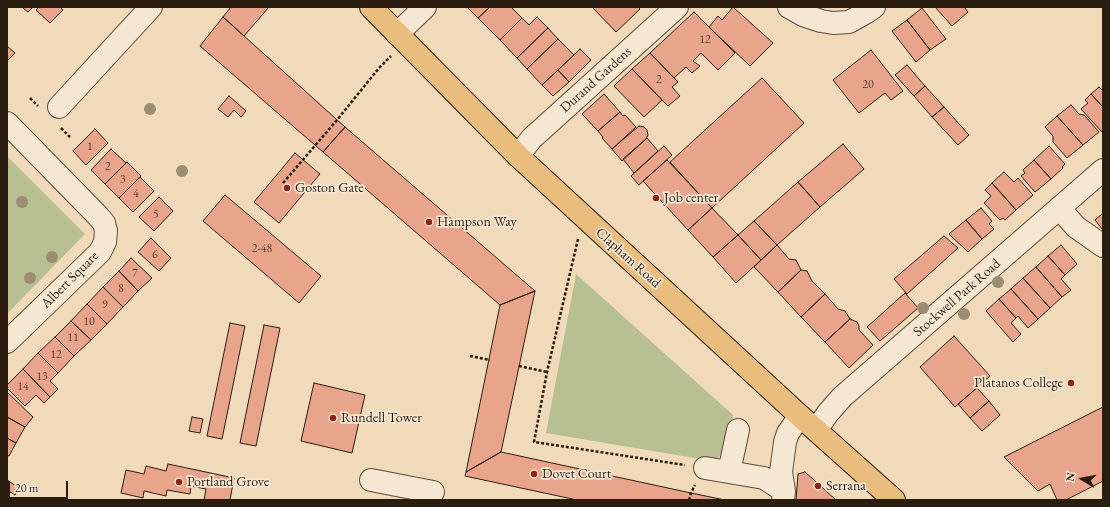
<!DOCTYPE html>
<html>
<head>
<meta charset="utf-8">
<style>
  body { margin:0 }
  #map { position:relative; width:1110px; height:507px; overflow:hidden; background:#f1daba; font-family:"EB Garamond",serif }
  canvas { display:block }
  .frame { position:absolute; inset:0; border:8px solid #2a1d10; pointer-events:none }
  .north { position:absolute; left:1062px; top:459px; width:40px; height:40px; -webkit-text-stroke:3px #f6e7d2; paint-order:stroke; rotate:280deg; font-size:11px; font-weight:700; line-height:16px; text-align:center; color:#2a1d10 }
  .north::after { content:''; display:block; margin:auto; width:14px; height:18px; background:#2a1d10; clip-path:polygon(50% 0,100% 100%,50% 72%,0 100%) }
  .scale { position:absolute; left:8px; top:481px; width:60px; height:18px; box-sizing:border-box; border:2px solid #2a1d10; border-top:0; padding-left:5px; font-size:12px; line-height:14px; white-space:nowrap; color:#2a1d10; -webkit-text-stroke:3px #f6e7d2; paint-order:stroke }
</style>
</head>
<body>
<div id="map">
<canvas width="1110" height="507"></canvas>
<div class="frame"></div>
<div class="north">N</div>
<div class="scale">20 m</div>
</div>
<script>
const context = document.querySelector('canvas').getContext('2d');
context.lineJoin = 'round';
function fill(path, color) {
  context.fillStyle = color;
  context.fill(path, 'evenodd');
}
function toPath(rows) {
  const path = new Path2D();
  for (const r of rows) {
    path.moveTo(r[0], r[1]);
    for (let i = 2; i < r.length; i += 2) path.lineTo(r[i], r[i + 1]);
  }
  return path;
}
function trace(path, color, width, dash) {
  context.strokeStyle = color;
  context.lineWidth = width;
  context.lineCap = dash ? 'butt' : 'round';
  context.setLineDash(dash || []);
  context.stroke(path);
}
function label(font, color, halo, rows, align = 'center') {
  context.font = font + ' "EB Garamond",serif';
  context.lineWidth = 3.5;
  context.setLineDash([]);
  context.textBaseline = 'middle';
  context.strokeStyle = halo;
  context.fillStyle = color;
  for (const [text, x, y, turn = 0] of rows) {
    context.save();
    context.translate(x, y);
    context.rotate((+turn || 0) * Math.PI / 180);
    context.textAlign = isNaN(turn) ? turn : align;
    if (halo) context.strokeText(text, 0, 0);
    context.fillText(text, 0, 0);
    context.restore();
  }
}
const green = toPath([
  [7,156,85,234,7,314],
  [576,274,733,415,728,444,723,454,715,459,706,460,546,433]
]);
const building = toPath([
  [22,7,33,7,28,12,22,7],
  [39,7,60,7,63,10,50,23,36,10,39,7],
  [231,7,269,7,244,36,223,17,231,7],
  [467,7,490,7,478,18,467,7],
  [490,7,511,7,522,18,500,40,478,18,490,7],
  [592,7,638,7,640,9,616,32,592,7],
  [733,7,773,43,750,66,709,27,718,16,722,20,733,7],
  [935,7,964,7,968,12,952,26,935,7],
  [922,8,946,39,930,50,907,20,922,8],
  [694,12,735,53,718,70,701,53,693,61,700,66,692,73,686,67,674,78,650,53,694,12],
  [223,17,345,127,323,152,200,46,223,17],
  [537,17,548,28,517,58,500,40,522,18,529,25,537,17],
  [907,20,930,50,916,62,892,31,907,20],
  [548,28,558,39,527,69,517,58,548,28],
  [558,39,574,55,542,85,527,69,558,39],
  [7,46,15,53,7,61,7,46],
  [580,49,591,60,569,82,558,70,580,49],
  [871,50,903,91,891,100,885,93,859,113,833,80,871,50],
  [650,53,678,82,672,87,680,96,668,106,632,69,650,53],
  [907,65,925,86,914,96,895,75,907,65],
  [632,69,662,100,644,117,614,86,632,69],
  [558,70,569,82,553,96,542,85,558,70],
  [762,78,804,123,712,208,670,162,762,78],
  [925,86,944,107,932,117,914,96,925,86],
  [1099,87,1103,91,1103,107,1091,94,1099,87],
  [604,94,620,112,598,131,582,114,604,94],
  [1091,94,1103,107,1103,130,1102,132,1081,109,1088,103,1085,100,1091,94],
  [229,96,246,111,241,117,234,110,228,117,218,109,229,96],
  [1071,105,1079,114,1084,115,1099,132,1083,145,1057,116,1071,105],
  [944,107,969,135,958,145,932,117,944,107],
  [620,112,623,116,625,115,636,127,612,149,602,138,603,137,598,131,620,112],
  [1057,116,1083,145,1067,158,1053,142,1053,136,1045,127,1057,116],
  [639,126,644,127,647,130,648,135,646,139,622,161,612,149,639,126],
  [345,127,535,291,500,305,323,152,345,127],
  [95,129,108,143,86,165,73,151,95,129],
  [647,138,658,151,634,173,623,159,647,138],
  [843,144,864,169,820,207,798,182,843,144],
  [664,146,672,155,639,185,631,176,664,146],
  [1049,146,1065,164,1062,167,1063,168,1051,179,1034,160,1049,146],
  [111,149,126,163,105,184,91,170,111,149],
  [295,153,320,174,279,223,254,202,295,153],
  [667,160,712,208,688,230,643,181,667,160],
  [1034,160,1051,179,1035,192,1021,176,1025,173,1023,170,1034,160],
  [127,162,141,176,119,198,105,184,127,162],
  [1004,172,1014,182,1018,178,1033,195,1016,210,992,183,1004,172],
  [140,177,154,191,133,212,119,198,140,177],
  [798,182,820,207,777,245,754,221,798,182],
  [992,183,1016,210,1005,220,1003,218,1000,220,984,203,991,196,985,190,992,183],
  [225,195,321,276,299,303,203,221,225,195],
  [159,197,173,211,154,231,139,217,159,197],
  [712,208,738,235,713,257,688,230,712,208],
  [981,208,992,221,989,224,994,229,982,239,966,220,981,208],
  [1103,213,1103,230,1095,220,1103,213],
  [966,220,982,239,968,252,949,234,966,220],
  [754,221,777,245,761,260,738,235,754,221],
  [738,235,761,260,736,283,713,257,738,235],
  [944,236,958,248,907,294,894,279,944,236],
  [151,238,171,258,159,271,138,252,151,238],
  [777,245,789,259,796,260,801,270,778,292,754,267,777,245],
  [1061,245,1077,264,1065,275,1048,256,1061,245],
  [1048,256,1065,275,1061,279,1071,290,1062,297,1036,267,1048,256],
  [131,258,152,278,138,291,119,271,131,258],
  [1036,267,1062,297,1050,308,1023,278,1036,267],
  [801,270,807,271,812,281,825,294,801,317,778,292,801,270],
  [119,271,138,291,123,307,103,287,119,271],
  [1023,278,1050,308,1038,319,1011,289,1023,278],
  [103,287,123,307,107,324,87,304,103,287],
  [1011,289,1038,319,1028,328,1018,316,1016,318,999,299,1011,289],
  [535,291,501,452,466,472,500,305,535,291],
  [905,293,918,308,880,341,867,327,905,293],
  [825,294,838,309,845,311,850,319,825,342,801,317,825,294],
  [999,299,1016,318,1011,323,1021,334,1013,342,986,311,999,299],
  [87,304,107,324,91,340,71,321,87,304],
  [850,319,857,322,859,326,859,330,873,345,849,368,825,342,850,319],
  [71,321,91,340,74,356,55,337,71,321],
  [230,323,245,326,222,439,207,436,230,323],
  [264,325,280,328,256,446,240,443,264,325],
  [954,336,990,376,955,407,920,367,954,336],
  [55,337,74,356,58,373,38,353,55,337],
  [38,353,58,373,50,381,58,389,50,397,23,369,38,353],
  [23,369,50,397,44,403,36,395,25,406,7,388,7,385,23,369],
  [314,383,365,395,352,453,301,441,314,383],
  [977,388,989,401,970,418,958,404,977,388],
  [7,392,33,417,25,427,7,417,7,392],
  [989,401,1000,415,982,431,970,418,989,401],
  [1103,407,1103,481,1066,500,1057,500,1050,484,1038,491,1004,457,1103,407],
  [7,417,25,427,16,443,7,438,7,417],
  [192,417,203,419,200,433,189,431,192,417],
  [7,438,16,443,9,456,7,455,7,438],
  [501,452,691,493,725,500,577,500,465,476,466,472,501,452],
  [168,464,234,478,230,500,204,500,206,489,191,486,190,494,167,490,166,496,144,491,143,498,121,493,126,470,144,474,146,466,166,471,168,464],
  [805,472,836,500,796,500,798,474,805,472],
  [7,480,19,488,15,495,7,490,7,480]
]);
const path = toPath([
  [30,98,38,106],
  [61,128,70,137],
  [283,183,337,120,379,68,391,56],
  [578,239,547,372,534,442,685,465],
  [470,356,490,360],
  [519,366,547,372],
  [689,500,691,493,695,485]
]);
const minor = toPath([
  [789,7,803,15,821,21,833,23,849,22,865,13,874,7],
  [397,34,425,7],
  [59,107,151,7],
  [7,123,98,216,104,223,106,231,105,242,100,252,7,342],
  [518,156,532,138,541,130,677,7],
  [1059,208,1076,227,1103,246],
  [816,430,828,413,842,397,1103,170],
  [705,468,764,478,784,491],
  [729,472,738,430],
  [371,480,433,492],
  [783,500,784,491,781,472,785,442,788,433,800,416]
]);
const highway = toPath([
  [371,7,518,156,800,416,894,500]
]);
const trees = [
  [150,109],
  [182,171],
  [22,202],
  [52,257],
  [30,278],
  [998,282],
  [923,308],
  [964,314]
];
const markers = [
  [287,188,4,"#8f2418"],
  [656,198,4,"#8f2418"],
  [429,222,4,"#8f2418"],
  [1071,383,4,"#8f2418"],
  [333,418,4,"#8f2418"],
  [534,474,4,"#8f2418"],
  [179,482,4,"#8f2418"],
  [818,486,4,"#8f2418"]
];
const numberNames = [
  ["12",705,40],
  ["2",659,80],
  ["20",868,85],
  ["1",90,147],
  ["2",108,167],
  ["3",123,180],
  ["4",136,194],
  ["5",156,214],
  ["2-48",262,249],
  ["6",155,255],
  ["7",135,274],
  ["8",121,289],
  ["9",105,305],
  ["10",89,322],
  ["11",73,338],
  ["12",56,355],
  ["13",42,377],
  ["14",23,387]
];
const streetNames = [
  ["Durand Gardens",596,80,-42],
  ["Clapham Road",628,258,42],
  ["Albert Square",70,280,-45],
  ["Stockwell Park Road",957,298,-41]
];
const poiNames = [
  ["Goston Gate",295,188],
  ["Job center",664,198],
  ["Hampson Way",437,222],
  ["Platanos College",1063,383,"right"],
  ["Rundell Tower",341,418],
  ["Dovet Court",542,474],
  ["Portland Grove",187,482],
  ["Serrana",826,486]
];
fill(green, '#b8c091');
fill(building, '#e9a48c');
trace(building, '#2a1d10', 1);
trace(minor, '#5c4c3a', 24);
trace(highway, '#2a1d10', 24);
trace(path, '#2a1d10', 2.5, [3, 2]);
trace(minor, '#f6e7d2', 22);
trace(highway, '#e8bd7d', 22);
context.fillStyle = '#9b8d72';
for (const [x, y] of trees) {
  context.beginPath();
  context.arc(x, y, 6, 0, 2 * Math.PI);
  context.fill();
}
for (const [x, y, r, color] of markers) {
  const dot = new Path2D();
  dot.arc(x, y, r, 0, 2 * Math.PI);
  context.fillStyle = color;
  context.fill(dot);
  trace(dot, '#f6e7d2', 1.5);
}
label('12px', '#5a3f2f', null, numberNames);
label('14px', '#2a1d10', '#f6e7d2', streetNames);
label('14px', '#2a1d10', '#f6e7d2', poiNames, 'left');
</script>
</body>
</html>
